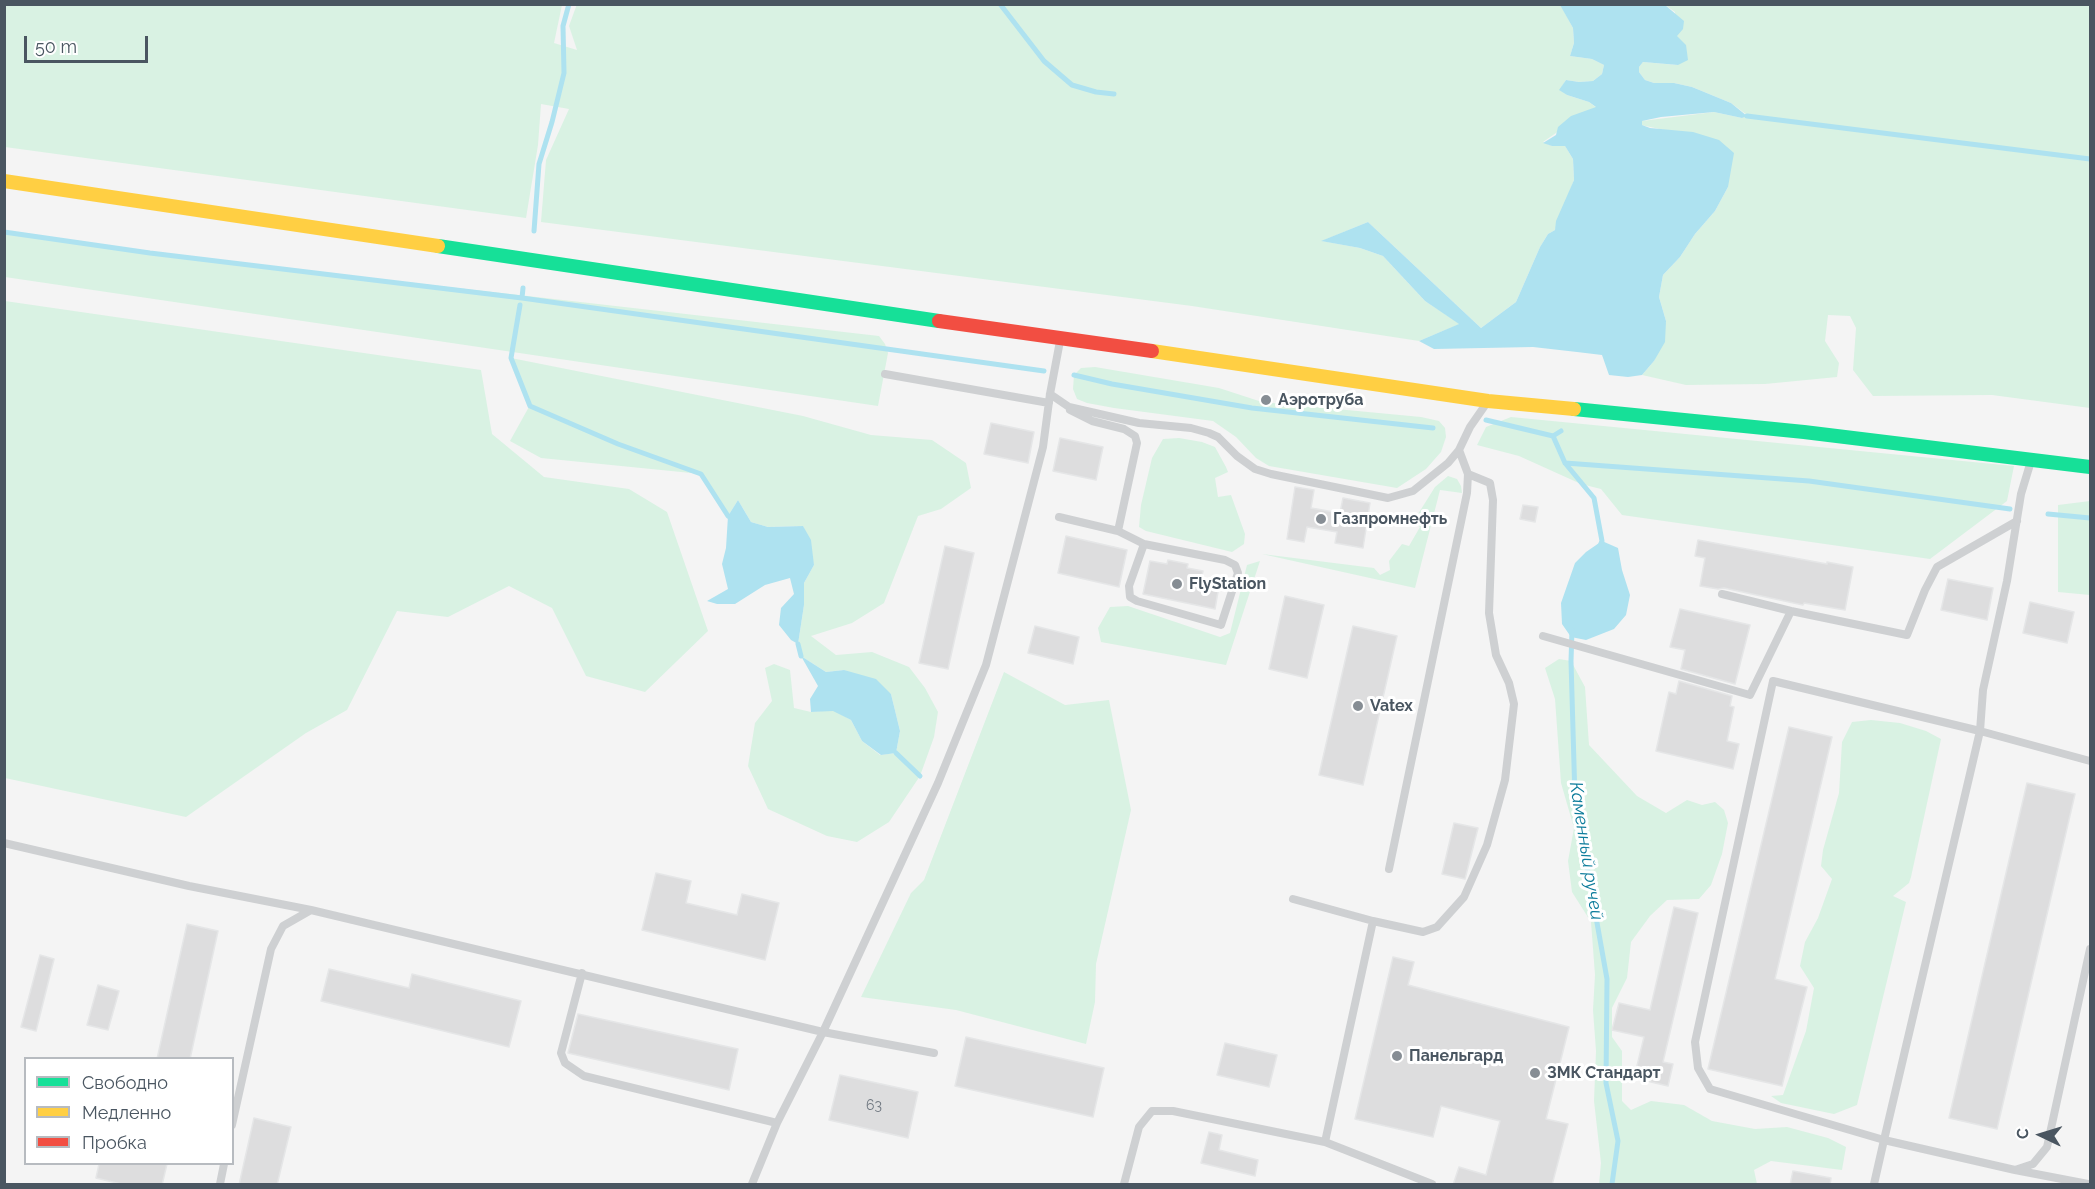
<!DOCTYPE html>
<html>
<head>
<meta charset="utf-8">
<style>
  body { margin:0 }
  #map { position:relative; width:2095px; height:1189px; overflow:hidden; background:#f4f4f4; font-family:Raleway,sans-serif }
  canvas { display:block }
  .frame { position:absolute; inset:0; border:6px solid #4a5661; pointer-events:none }
  .legend { position:absolute; left:24px; top:1057px; width:210px; height:108px; box-sizing:border-box; background:#fff; border:2px solid #b7bbc0; margin:0; padding:8px 10px; list-style:none; font-size:18px; color:#4a5661 }
  .legend li { display:flex; align-items:center; gap:12px; height:30px }
  .legend b { width:30px; border:2px solid #b7bbc0 }
  .north { position:absolute; left:2011px; top:1105px; width:60px; height:60px; -webkit-text-stroke:4px #fff; paint-order:stroke; rotate:274deg; font-size:16px; font-weight:700; line-height:24px; text-align:center; color:#4a5661 }
  .north::after { content:''; display:block; margin:auto; width:21px; height:27px; background:#4a5661; clip-path:polygon(50% 0,100% 100%,50% 72%,0 100%) }
  .scale { position:absolute; left:24px; top:36px; width:124px; height:27px; box-sizing:border-box; border:3px solid #4a5661; border-top:0; padding-left:8px; font-size:18px; line-height:21px; white-space:nowrap; color:#4a5661; -webkit-text-stroke:4px #fff; paint-order:stroke }
</style>
</head>
<body>
<div id="map">
<canvas width="2095" height="1189"></canvas>
<div class="frame"></div>
<ul class="legend">
<li><b style="height:8px;background:#16e098"></b>Свободно</li>
<li><b style="height:8px;background:#ffcf43"></b>Медленно</li>
<li><b style="height:8px;background:#f24e42"></b>Пробка</li>
</ul>
<div class="north">С</div>
<div class="scale">50 m</div>
</div>
<script>
const context = document.querySelector('canvas').getContext('2d');
context.lineJoin = 'round';
function fill(path, color) {
  context.fillStyle = color;
  context.fill(path, 'evenodd');
}
function toPath(rows) {
  const path = new Path2D();
  for (const r of rows) {
    path.moveTo(r[0], r[1]);
    for (let i = 2; i < r.length; i += 2) path.lineTo(r[i], r[i + 1]);
  }
  return path;
}
function trace(path, color, width, dash) {
  context.strokeStyle = color;
  context.lineWidth = width;
  context.lineCap = dash ? 'butt' : 'round';
  context.setLineDash(dash || []);
  context.stroke(path);
}
function label(font, color, halo, rows, align = 'center') {
  context.font = font + ' Raleway,sans-serif';
  context.lineWidth = 6;
  context.setLineDash([]);
  context.textBaseline = 'middle';
  context.strokeStyle = halo;
  context.fillStyle = color;
  for (const [text, x, y, turn = 0] of rows) {
    context.save();
    context.translate(x, y);
    context.rotate((+turn || 0) * Math.PI / 180);
    context.textAlign = isNaN(turn) ? turn : align;
    if (halo) context.strokeText(text, 0, 0);
    context.fillText(text, 0, 0);
    context.restore();
  }
}
const green = toPath([
  [577,4,1560,4,1573,28,1574,43,1570,56,1592,59,1604,65,1602,74,1593,81,1579,82,1566,80,1560,90,1567,95,1589,102,1597,108,1589,110,1543,142,1552,146,1565,146,1573,159,1574,180,1555,230,1548,234,1540,247,1516,302,1481,328,1368,222,1322,241,1360,248,1383,256,1425,301,1460,324,1419,341,1192,306,541,222,546,160,569,109,541,104,538,145,526,218,5,147,5,5,562,5,554,43,577,50,569,26],
  [1665,5,2090,5,2090,408,1992,395,1873,396,1853,370,1856,328,1850,316,1828,315,1825,341,1839,363,1837,377,1765,384,1686,385,1642,375,1654,361,1666,321,1659,297,1663,275,1680,257,1695,234,1715,211,1728,187,1669,131,1641,125,1642,121,1714,112,1742,118,1747,115,1731,103,1692,87,1674,83,1654,83,1645,80,1639,72,1639,67,1643,62,1677,65,1675,12],
  [5,231,150,253,879,336,885,344,888,353,878,406,5,277],
  [5,301,481,370,492,434,544,477,629,489,667,512,708,631,645,692,586,676,552,608,509,586,448,617,397,611,347,710,306,733,186,817,5,778],
  [511,358,803,416,871,435,932,440,966,463,971,488,941,509,918,516,884,603,852,623,811,636,836,655,872,652,909,667,925,688,938,712,934,737,920,776,889,822,857,842,827,836,768,809,748,766,755,723,772,701,765,668,774,664,790,670,794,708,811,712,833,710,851,720,862,741,880,755,896,753,900,731,891,694,844,670,826,672,801,656,798,644,804,605,804,583,814,565,803,526,768,527,751,522,738,500,728,516,701,474,541,458,510,441,530,405],
  [1095,367,1219,388,1262,402,1421,417,1439,421,1445,428,1446,437,1441,452,1426,469,1397,488,1269,466,1256,458,1236,437,1213,421,1114,408,1087,403,1077,399,1073,389,1074,375,1081,368],
  [1511,417,2014,466,2007,501,1930,559,1622,515,1601,489,1581,484,1519,456,1477,445,1486,427],
  [1179,438,1202,442,1215,447,1226,467,1228,472,1215,478,1218,497,1231,495,1245,534,1244,544,1232,552,1146,531,1139,527,1141,505,1152,458,1163,439],
  [1448,476,1457,479,1461,486,1462,493,1440,490,1415,588,1262,554,1374,568,1380,575,1390,570,1389,561,1402,544,1409,546,1420,527,1413,522,1435,487],
  [2090,501,2090,595,2058,592,2058,505],
  [1260,561,1226,665,1101,642,1098,628,1110,607,1128,606,1220,637,1230,633,1247,565],
  [1559,659,1571,661,1585,687,1589,745,1637,796,1666,813,1687,800,1702,805,1715,802,1724,810,1728,823,1722,854,1711,885,1699,899,1667,900,1650,916,1631,942,1627,978,1612,1008,1612,1037,1622,1051,1622,1101,1631,1110,1651,1101,1684,1105,1712,1121,1755,1129,1787,1127,1828,1138,1846,1147,1842,1170,1771,1161,1754,1170,1757,1184,1599,1184,1601,1163,1594,1101,1596,1051,1593,1010,1595,975,1591,922,1572,892,1568,861,1574,828,1561,783,1555,699,1545,668],
  [1004,672,1065,705,1109,700,1131,810,1096,964,1095,1002,1086,1044,956,1010,861,997,911,893,924,880],
  [1871,720,1900,723,1926,731,1941,739,1911,877,1909,883,1893,896,1906,902,1857,1105,1834,1114,1781,1103,1771,1096,1783,1095,1806,1031,1814,988,1800,966,1805,942,1818,918,1832,879,1821,866,1823,850,1839,793,1842,742,1852,722]
]);
const water = toPath([
  [1560,5,1665,5,1684,21,1683,29,1677,36,1686,45,1688,60,1678,65,1643,62,1639,67,1639,72,1645,80,1654,83,1674,83,1692,87,1731,103,1747,116,1742,118,1714,112,1661,117,1642,121,1642,125,1650,128,1693,132,1719,140,1734,153,1728,187,1715,211,1695,234,1680,257,1663,275,1659,297,1666,321,1665,342,1654,361,1642,375,1628,377,1609,375,1602,355,1577,352,1533,347,1434,349,1419,341,1459,324,1425,301,1383,256,1360,248,1321,241,1368,222,1481,328,1516,302,1540,247,1548,234,1555,230,1556,221,1574,180,1573,159,1565,146,1552,146,1543,143,1556,135,1558,127,1571,116,1596,107,1589,102,1567,95,1559,90,1566,80,1579,82,1593,81,1602,74,1604,65,1592,59,1570,56,1574,43,1573,28],
  [738,500,751,522,768,527,803,526,811,540,814,565,804,583,804,605,798,644,791,640,779,625,781,608,794,594,790,578,765,585,735,604,717,604,707,601,728,589,722,564,726,548,728,516],
  [1602,541,1618,548,1622,570,1630,595,1626,615,1614,629,1586,640,1571,637,1562,624,1561,603,1575,563,1586,552],
  [801,656,826,672,844,670,876,679,891,694,900,731,896,753,881,755,862,741,851,720,833,711,811,712,810,699,818,686]
]);
const stream = toPath([
  [1000,4,1044,61,1072,85,1096,92,1114,94],
  [1747,116,2090,159],
  [534,231,539,164,552,122,564,73,563,26,569,4],
  [4,232,150,253,522,298,1044,371],
  [522,298,523,288],
  [520,305,511,358,530,406,618,444,701,474,728,516],
  [1074,375,1112,384,1252,408,1433,428],
  [1486,420,1553,436],
  [1561,431,1553,436,1565,463,1594,498,1602,541,1600,546],
  [1565,463,1809,481,2010,509],
  [2048,514,2090,518],
  [1572,630,1571,661,1575,799,1607,979,1606,1083,1618,1141,1612,1184],
  [798,644,801,656],
  [896,753,920,776]
]);
const building = toPath([
  [991,423,1034,432,1028,463,984,454,991,423],
  [1060,438,1103,447,1096,480,1053,471,1060,438],
  [1295,487,1314,490,1311,508,1340,513,1343,498,1370,503,1363,548,1335,543,1337,532,1307,527,1304,542,1287,539,1295,487],
  [1523,505,1538,507,1535,522,1520,519,1523,505],
  [1066,536,1127,550,1119,587,1058,573,1066,536],
  [1698,540,1827,564,1827,562,1853,567,1845,610,1804,603,1803,605,1724,588,1718,589,1700,586,1705,558,1695,556,1698,540],
  [945,546,974,553,948,669,919,663,945,546],
  [1168,560,1188,564,1187,568,1203,571,1200,583,1219,586,1215,609,1143,594,1150,561,1167,564,1168,560],
  [1948,579,1993,588,1987,620,1941,610,1948,579],
  [1285,596,1324,605,1307,678,1269,669,1285,596],
  [2030,602,2074,612,2067,643,2023,633,2030,602],
  [1680,609,1750,625,1735,684,1681,669,1685,650,1670,647,1680,609],
  [1035,626,1079,637,1073,664,1028,653,1035,626],
  [1353,626,1397,636,1363,785,1319,775,1353,626],
  [1679,681,1732,696,1730,706,1734,707,1727,741,1739,744,1733,769,1656,751,1669,692,1676,694,1679,681],
  [1789,727,1832,737,1775,979,1807,987,1782,1086,1708,1069,1789,727],
  [2027,783,2075,794,1997,1129,1949,1118,2027,783],
  [1454,823,1478,828,1465,879,1442,874,1454,823],
  [656,873,691,881,686,903,737,915,742,894,779,903,765,960,642,930,656,873],
  [1674,907,1698,913,1663,1062,1673,1064,1668,1086,1634,1078,1644,1037,1612,1030,1619,1003,1650,1010,1674,907],
  [187,924,218,931,190,1059,157,1059,187,924],
  [40,955,54,959,36,1031,21,1027,40,955],
  [1393,957,1414,962,1408,985,1569,1027,1546,1119,1568,1124,1552,1185,1453,1185,1459,1167,1486,1175,1500,1121,1441,1106,1433,1137,1355,1119,1393,957],
  [329,969,409,988,412,974,521,1001,509,1047,321,1001,329,969],
  [98,985,119,991,108,1030,87,1025,98,985],
  [578,1014,738,1049,729,1090,568,1053,578,1014],
  [966,1037,1104,1068,1093,1117,955,1086,966,1037],
  [1225,1043,1277,1055,1269,1087,1217,1075,1225,1043],
  [840,1075,918,1092,908,1138,829,1120,840,1075],
  [254,1118,291,1127,277,1185,239,1185,254,1118],
  [1209,1132,1222,1135,1219,1150,1258,1160,1255,1176,1201,1163,1209,1132],
  [99,1164,167,1164,162,1185,125,1185,96,1178,99,1164],
  [1793,1171,1831,1178,1830,1185,1790,1185,1793,1171]
]);
const lane = toPath([
  [885,374,1049,403],
  [1050,394,1069,407,1139,423,1191,428,1209,433,1218,437,1237,456,1255,469,1271,474,1388,498,1413,491,1448,463,1459,450],
  [1070,410,1092,421,1124,429,1135,436,1137,443,1118,531],
  [2031,461,2021,494,2007,581,1983,690,1980,731,2090,761],
  [1059,517,1118,531,1144,544,1225,560,1235,565,1238,573,1221,625,1137,601,1130,597,1129,586,1144,544],
  [1722,594,1791,611,1907,635,1925,590,1937,567,2017,521],
  [1543,636,1750,695,1791,611],
  [4,843,189,886,311,910],
  [1389,869,1467,493,1468,474],
  [1293,899,1373,921],
  [582,973,561,1053,565,1063,584,1076,777,1123],
  [232,1125,271,949,283,926,311,910,823,1032,934,1053],
  [1325,1142,1373,921,1423,932,1437,927,1464,897,1487,845,1505,780,1514,704,1509,683,1496,655,1489,613,1493,500,1490,483,1468,474,1459,450,1470,427,1486,404],
  [2015,1170,2088,1184],
  [220,1184,224,1164],
  [752,1184,777,1123,823,1032,938,783,986,665,1043,447,1050,394,1060,341],
  [1124,1184,1139,1127,1152,1111,1173,1111,1325,1142,1432,1184],
  [1874,1184,1884,1140,1973,761,1980,731,1773,681,1695,1042,1698,1068,1710,1089,1884,1140,2015,1170,2033,1164,2047,1147,2090,949]
]);
const fast = toPath([
  [438,246,939,321],
  [1574,409,1804,432,2090,467]
]);
const slow = toPath([
  [4,181,438,246],
  [1152,351,1488,401,1574,409]
]);
const jam = toPath([
  [939,321,1152,351]
]);
const markers = [
  [1266,400,6,"#868d94"],
  [1321,519,6,"#868d94"],
  [1177,584,6,"#868d94"],
  [1358,706,6,"#868d94"],
  [1397,1056,6,"#868d94"],
  [1535,1073,6,"#868d94"]
];
const numberNames = [
  ["63",874,1106]
];
const poiNames = [
  ["Аэротруба",1278,400],
  ["Газпромнефть",1333,519],
  ["FlyStation",1189,584],
  ["Vatex",1370,706],
  ["Панельгард",1409,1056],
  ["ЗМК Стандарт",1547,1073]
];
const waterNames = [
  ["Каменный ручей",1586,851,81]
];
fill(green, '#d9f2e3');
fill(water, '#aee2f0');
trace(stream, '#aee2f0', 5);
fill(building, '#ddddde');
trace(building, '#e5e6e7', 1.5);
trace(lane, '#ced0d2', 8);
trace(fast, '#16e098', 14);
trace(slow, '#ffcf43', 14);
trace(jam, '#f24e42', 14);
for (const [x, y, r, color] of markers) {
  const dot = new Path2D();
  dot.arc(x, y, r, 0, 2 * Math.PI);
  context.fillStyle = color;
  context.fill(dot);
  trace(dot, '#fff', 2);
}
label('14px', '#707881', null, numberNames);
label('bold 16px', '#4a5661', '#fff', poiNames, 'left');
label('italic 18px', '#0c7c9b', '#fff', waterNames);
</script>
</body>
</html>
